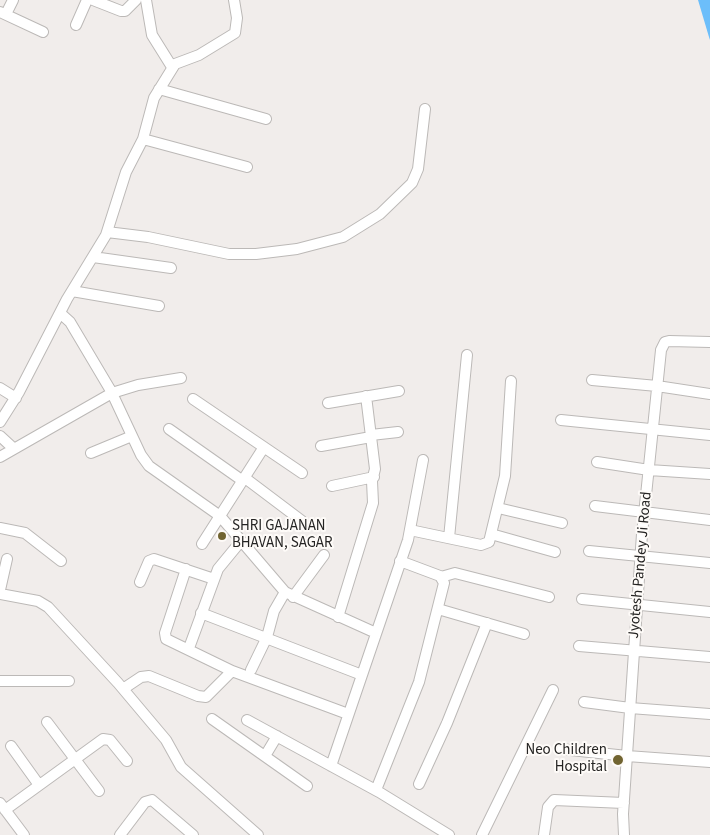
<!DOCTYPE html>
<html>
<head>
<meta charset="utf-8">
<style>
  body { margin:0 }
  canvas { display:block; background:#f1edeb }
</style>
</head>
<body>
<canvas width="710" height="835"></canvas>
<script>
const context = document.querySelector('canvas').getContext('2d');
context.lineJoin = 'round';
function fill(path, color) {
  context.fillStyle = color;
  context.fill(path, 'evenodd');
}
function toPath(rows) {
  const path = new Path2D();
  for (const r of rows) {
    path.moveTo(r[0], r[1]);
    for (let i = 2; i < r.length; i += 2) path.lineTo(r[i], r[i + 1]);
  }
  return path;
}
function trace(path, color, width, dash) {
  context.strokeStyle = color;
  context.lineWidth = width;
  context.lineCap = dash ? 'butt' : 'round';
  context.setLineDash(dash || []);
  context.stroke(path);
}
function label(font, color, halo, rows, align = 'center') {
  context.font = font + ' "Source Sans 3",sans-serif';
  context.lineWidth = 4;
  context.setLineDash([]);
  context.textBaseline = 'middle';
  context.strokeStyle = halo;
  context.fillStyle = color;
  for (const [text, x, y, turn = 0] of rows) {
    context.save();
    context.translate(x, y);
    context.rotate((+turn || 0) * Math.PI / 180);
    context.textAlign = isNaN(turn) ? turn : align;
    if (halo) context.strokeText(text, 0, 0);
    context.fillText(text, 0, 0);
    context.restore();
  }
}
const water = toPath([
  [698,0,710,0,710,40,709,37]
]);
const minor = toPath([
  [93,0,121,11,125,11,136,0],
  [146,0,152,35,172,67],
  [0,12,43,32],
  [6,14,13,0],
  [76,25,87,0],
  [159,89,266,119],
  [143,139,247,167],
  [107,232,148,237,229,254,256,254,297,249,343,237,380,214,412,183,418,169,425,109],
  [93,257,171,268],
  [72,291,159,306],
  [60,313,70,322,111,391,141,455,149,466,220,516,285,592,376,633],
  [592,380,657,386,710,394],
  [0,388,16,398],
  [193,399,302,473],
  [328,403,399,391],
  [561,420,710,435],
  [0,422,19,392,67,299,106,235,126,172,143,139,154,98,175,64,199,55,235,33,237,18,234,0],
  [169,429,243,481],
  [371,435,398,432],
  [0,436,13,448],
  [321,446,371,437],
  [91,453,132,436],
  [0,457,112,393,138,385,181,378],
  [597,462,649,470,710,474],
  [245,478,302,521],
  [332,486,374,477],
  [595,506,710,520],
  [498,508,562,523],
  [0,528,25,533,61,561],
  [410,530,481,545,489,542,505,476,511,381],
  [491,534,555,552],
  [449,538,467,355],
  [202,544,264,447],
  [589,551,710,563],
  [186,569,165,633,166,639,232,671,348,714],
  [441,577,455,573,549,597],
  [140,582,149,561,154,559,214,579],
  [0,590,7,559],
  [0,594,38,601,48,607,118,683,166,740,181,767,258,835],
  [293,597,324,555],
  [582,599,710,612],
  [438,609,524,634],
  [201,613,362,675],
  [338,617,373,503,372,481,375,469,366,396],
  [579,646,710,657],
  [189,648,218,569,241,541],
  [251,670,267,637,274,611,285,592],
  [0,681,69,681],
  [123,689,141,677,149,676,198,696,206,697,232,671],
  [584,702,630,708,710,714],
  [212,719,307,786],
  [247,720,379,792,449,835],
  [47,722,99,791],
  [11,746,39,785],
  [561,749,627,756,710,762],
  [265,756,277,736],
  [331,766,408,540,423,460],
  [419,784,447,723,487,623],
  [376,790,419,682,444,583,440,576,400,561],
  [0,803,24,835],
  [5,810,103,739,110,740,127,761],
  [120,835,145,802,152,800,193,835],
  [482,835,553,690],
  [544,835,548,807,554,800,624,803],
  [624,835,623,814,642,534,661,350,665,342,669,341,710,342]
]);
const markers = [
  [222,536,5,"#716431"],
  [618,760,6,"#716431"]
];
const poiNames = [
  ["SHRI GAJANAN",232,527],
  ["BHAVAN, SAGAR",232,544],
  ["Neo Children",607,751,"right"],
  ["Hospital",607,768,"right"]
];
const streetNames = [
  ["Jyotesh Pandey Ji Road",641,565,-85]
];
fill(water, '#6cbefa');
trace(minor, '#bcb9b7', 12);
trace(minor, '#fff', 10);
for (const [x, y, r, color] of markers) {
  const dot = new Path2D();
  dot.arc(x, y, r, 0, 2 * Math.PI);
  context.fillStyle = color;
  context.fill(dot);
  trace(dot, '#fefbf8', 2);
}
label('15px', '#252423', '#fefbf8', poiNames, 'left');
label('15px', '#252423', '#fefbf8', streetNames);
</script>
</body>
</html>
